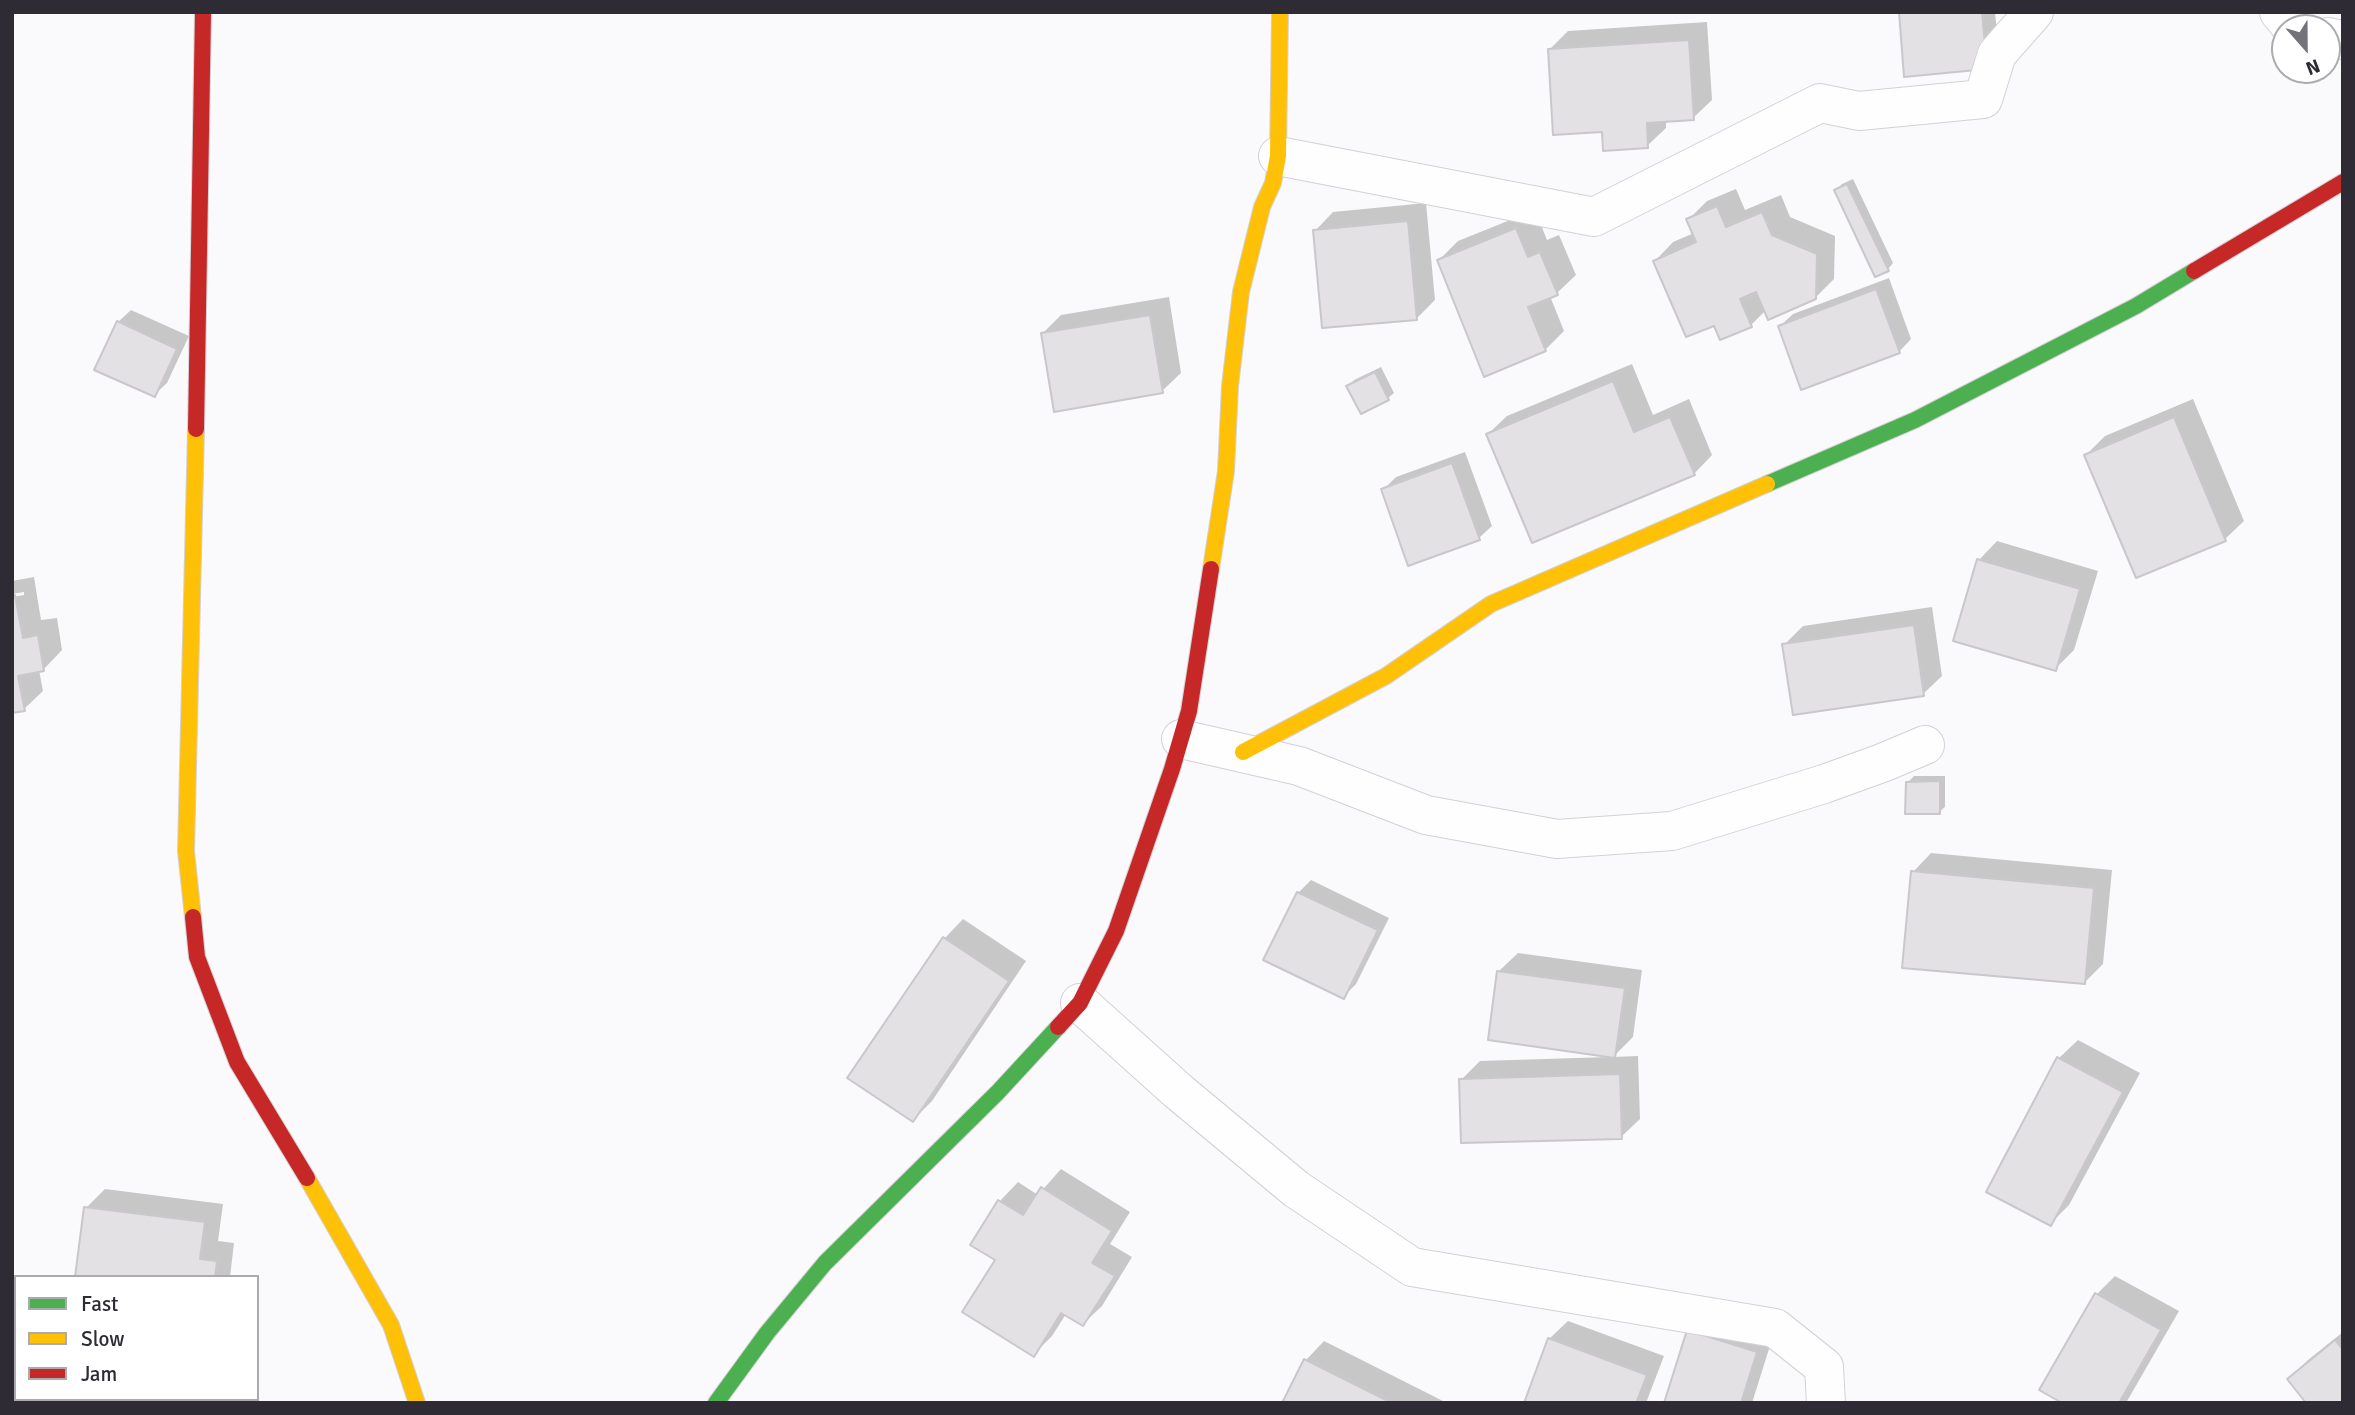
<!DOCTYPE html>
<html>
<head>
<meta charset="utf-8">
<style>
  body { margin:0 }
  #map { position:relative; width:2355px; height:1415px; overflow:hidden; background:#faf9fb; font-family:Signika,sans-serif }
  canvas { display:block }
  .frame { position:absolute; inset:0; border:14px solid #2e2b34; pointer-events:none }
  .legend { position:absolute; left:14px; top:1275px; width:245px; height:126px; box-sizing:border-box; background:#fff; border:2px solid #abaaae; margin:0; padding:9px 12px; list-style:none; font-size:21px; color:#2e2b34 }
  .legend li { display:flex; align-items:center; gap:14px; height:35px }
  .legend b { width:35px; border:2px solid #abaaae }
  .north { position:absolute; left:2271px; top:14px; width:70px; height:70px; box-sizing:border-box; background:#fff; border:2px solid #abaaae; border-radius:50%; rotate:159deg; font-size:19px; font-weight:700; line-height:28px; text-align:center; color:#2e2b34 }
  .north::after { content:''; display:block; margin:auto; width:24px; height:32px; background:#75737a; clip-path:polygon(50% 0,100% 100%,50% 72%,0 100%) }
</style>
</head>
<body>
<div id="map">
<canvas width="2355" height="1415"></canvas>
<div class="frame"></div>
<ul class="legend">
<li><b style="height:9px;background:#4caf50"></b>Fast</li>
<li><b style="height:9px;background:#ffc107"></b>Slow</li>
<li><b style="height:9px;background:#c62828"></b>Jam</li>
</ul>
<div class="north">N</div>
</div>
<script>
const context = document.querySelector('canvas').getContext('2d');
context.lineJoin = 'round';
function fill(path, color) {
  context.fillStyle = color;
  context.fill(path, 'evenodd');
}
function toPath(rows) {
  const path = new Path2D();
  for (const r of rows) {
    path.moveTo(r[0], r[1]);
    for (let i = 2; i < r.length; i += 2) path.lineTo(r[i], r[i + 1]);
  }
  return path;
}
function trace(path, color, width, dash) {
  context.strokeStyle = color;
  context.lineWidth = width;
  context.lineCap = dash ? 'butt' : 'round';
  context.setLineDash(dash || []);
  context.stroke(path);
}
const shadow = toPath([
  [1901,12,1995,12,1999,55],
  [1707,22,1712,100,1693,118,1666,120,1666,128,1647,146,1603,130,1549,50,1568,31],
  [1853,179,1893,263,1888,269,1836,190,1842,184],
  [1736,189,1745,210,1781,195,1790,217,1835,236,1834,279,1815,298,1766,310,1751,325,1715,323,1655,261,1673,242,1694,233,1689,219,1707,201],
  [1426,203,1435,300,1416,319,1315,231,1333,212],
  [1535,210,1547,240,1559,235,1576,275,1557,293,1550,296,1564,331,1545,350,1439,260,1458,241],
  [1889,278,1911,339,1899,352,1780,326,1793,314],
  [1169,297,1181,373,1162,391,1042,334,1061,315],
  [131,310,189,336,167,383,154,395,118,322],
  [1632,364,1653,415,1689,399,1712,455,1694,474,1488,434,1507,416],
  [1381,367,1394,393,1388,398,1349,386,1354,380],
  [2193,399,2244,521,2225,539,2086,455,2105,436],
  [1465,452,1492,526,1479,538,1383,490,1396,477],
  [1997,541,2098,571,2074,650,2055,669,1979,560],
  [34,577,41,620,57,618,62,650,44,669,39,670,43,691,24,709,12,712,12,597,24,595,24,592,12,594,12,581],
  [1932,607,1942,676,1923,694,1784,645,1803,626],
  [1914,776,1945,776,1945,807,1939,812,1908,782],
  [1931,853,2112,870,2103,964,2084,983,1913,872],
  [1311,880,1389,918,1356,984,1343,997,1298,893],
  [963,919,1026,961,932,1101,913,1120,850,1077,945,938],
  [1518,953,1642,970,1633,1037,1613,1057,1638,1056,1640,1119,1621,1137,1461,1080,1480,1061,1609,1057,1499,971],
  [2078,1040,2140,1073,2069,1205,2050,1224,2059,1058],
  [1061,1169,1130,1212,1110,1244,1132,1257,1102,1306,1083,1324,1066,1314,1052,1336,1034,1354,997,1260,1000,1201,1018,1182,1038,1195],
  [105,1189,223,1204,218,1241,234,1243,230,1277,77,1277,86,1208],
  [2115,1276,2179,1311,2126,1403,2065,1403,2097,1294],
  [1568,1321,1664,1356,1646,1403,1525,1403,1549,1339],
  [1688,1331,1774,1333,1752,1403,1665,1403],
  [2343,1332,2343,1403,2289,1379,2308,1360],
  [1324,1341,1447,1403,1284,1403,1306,1360],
  [12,1383,16,1383,16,1399,42,1399,42,1403,12,1403],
  [93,1399,172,1399,172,1403,93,1403]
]);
const building = toPath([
  [1899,12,1982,12,1987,69,1904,77,1899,12],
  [1689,40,1694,120,1647,123,1648,148,1603,151,1602,132,1553,135,1548,49,1689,40],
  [1847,184,1889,271,1875,277,1834,190,1847,184],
  [1717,206,1726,227,1762,212,1772,235,1817,254,1816,299,1768,320,1756,292,1740,299,1752,327,1720,340,1714,326,1686,337,1653,261,1696,242,1686,219,1717,206],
  [1408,221,1417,320,1322,328,1313,230,1408,221],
  [1516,228,1528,257,1540,252,1558,295,1528,307,1546,351,1484,377,1437,260,1516,228],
  [1876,289,1900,353,1801,390,1778,326,1876,289],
  [1150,315,1163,393,1054,412,1041,333,1150,315],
  [117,321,177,349,155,397,94,370,117,321],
  [1375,372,1389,400,1361,414,1346,386,1375,372],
  [1613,381,1634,432,1670,417,1695,475,1532,543,1486,434,1613,381],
  [2174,417,2226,541,2136,578,2084,455,2174,417],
  [1452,463,1480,540,1408,566,1381,489,1452,463],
  [1977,559,2080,589,2056,671,1953,641,1977,559],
  [15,595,23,638,38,635,44,671,18,676,25,711,12,713,12,596,15,595],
  [1914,625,1924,696,1793,715,1782,644,1914,625],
  [1940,781,1940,814,1905,814,1906,782,1940,781],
  [1911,871,2094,888,2085,984,1902,968,1911,871],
  [1297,892,1378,930,1344,999,1263,960,1297,892],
  [943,937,1009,981,913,1122,847,1078,943,937],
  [1497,971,1625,988,1615,1058,1488,1040,1497,971],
  [2057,1057,2123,1092,2051,1226,1986,1192,2057,1057],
  [1620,1074,1622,1139,1461,1143,1459,1079,1620,1074],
  [1041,1187,1112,1231,1092,1263,1115,1276,1083,1326,1061,1313,1034,1357,962,1312,995,1260,970,1245,998,1200,1023,1215,1041,1187],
  [84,1207,205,1222,200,1259,217,1261,215,1277,75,1277,84,1207],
  [2095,1293,2161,1330,2119,1403,2062,1403,2039,1390,2095,1293],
  [1687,1330,1757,1352,1741,1403,1664,1403,1687,1330],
  [1548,1338,1647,1375,1636,1403,1524,1403,1548,1338],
  [2335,1340,2343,1350,2343,1403,2306,1403,2287,1379,2335,1340],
  [1304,1359,1392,1403,1282,1403,1304,1359],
  [12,1395,16,1395,16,1399,30,1399,30,1403,12,1403,12,1395],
  [92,1399,162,1399,162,1403,91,1403,92,1399]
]);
const street = toPath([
  [2279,12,2292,28],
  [2327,37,2343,40],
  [1278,156,1594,217,1820,103,1859,111,1983,99,1997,54,2034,12],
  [1181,739,1299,766,1426,815,1557,839,1672,831,1824,784,1882,763,1925,745],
  [1080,1003,1178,1091,1296,1189,1412,1267,1775,1328,1824,1367,1826,1403]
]);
const fast = toPath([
  [1767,484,1915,420,2136,306,2194,271],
  [716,1403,767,1333,825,1263,998,1092,1058,1027]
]);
const slow = toPath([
  [1211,569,1226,471,1230,386,1241,292,1262,207,1273,183,1278,156,1280,12],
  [1243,752,1386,676,1491,604,1767,484],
  [193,917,186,851,196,429],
  [307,1178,391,1325,417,1403]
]);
const jam = toPath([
  [2194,271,2343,182],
  [196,429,203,12],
  [193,917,197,957,237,1062,307,1178],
  [1058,1027,1080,1003,1116,931,1172,769,1189,711,1211,569]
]);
fill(shadow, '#0003');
fill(building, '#e4e1e5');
trace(building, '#cac7cc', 2);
trace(street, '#d3d1d6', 40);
trace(fast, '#d3d1d6', 18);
trace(slow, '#d3d1d6', 18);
trace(jam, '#d3d1d6', 18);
trace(street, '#fefefe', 38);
trace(fast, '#4caf50', 16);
trace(slow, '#ffc107', 16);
trace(jam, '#c62828', 16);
</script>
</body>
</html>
